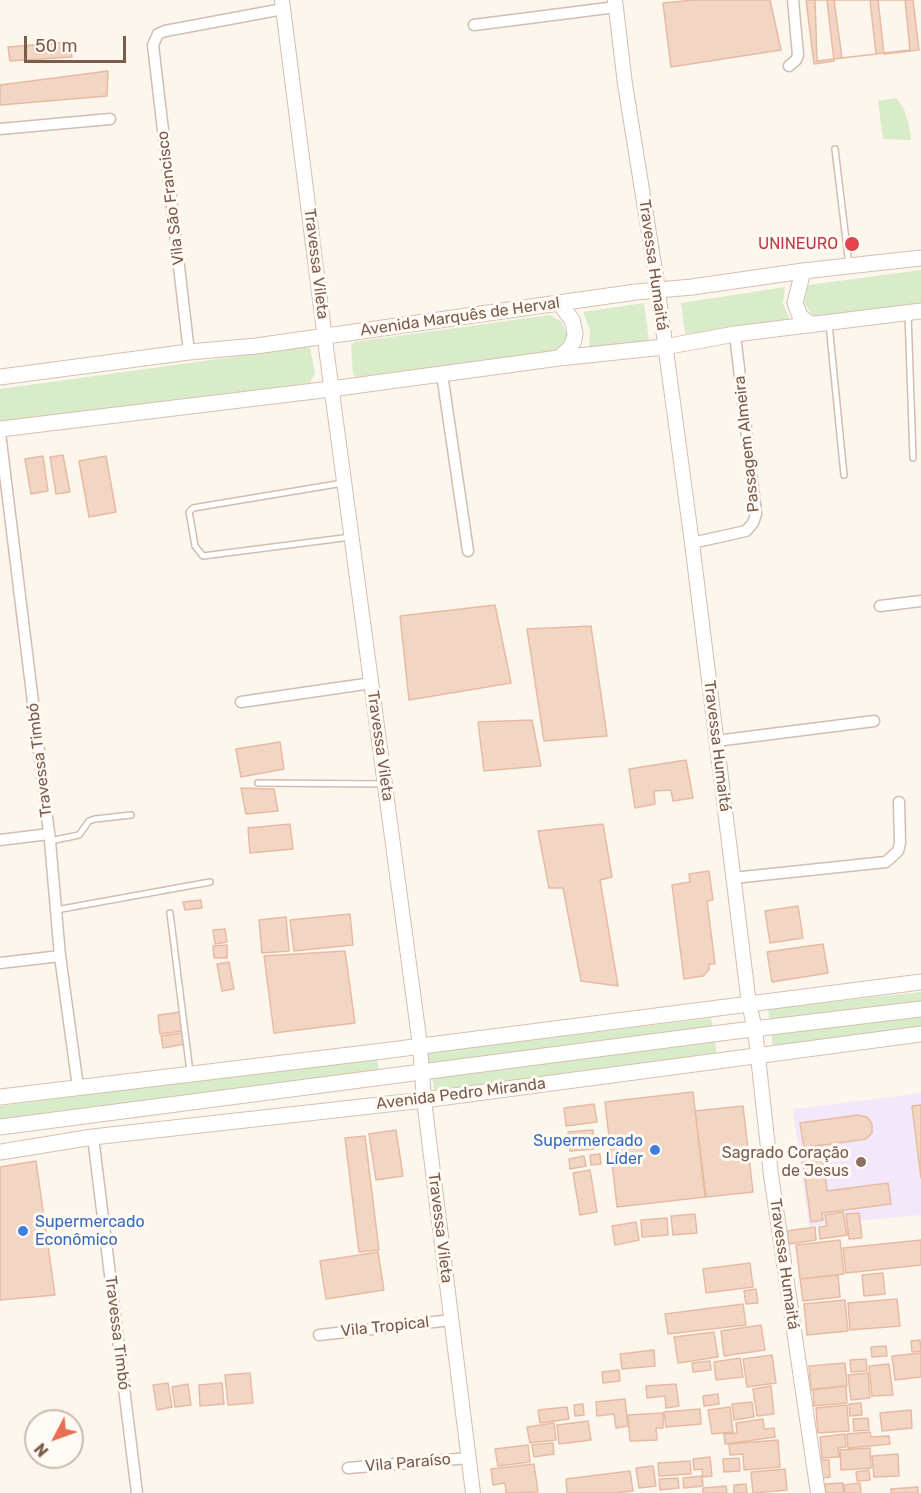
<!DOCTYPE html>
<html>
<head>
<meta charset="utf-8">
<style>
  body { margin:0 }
  #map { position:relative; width:921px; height:1493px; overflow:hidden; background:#fdf6ec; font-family:Rubik,sans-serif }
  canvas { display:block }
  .north { position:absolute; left:24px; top:1409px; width:60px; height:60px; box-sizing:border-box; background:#fffaf3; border:2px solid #cabbb1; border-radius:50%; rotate:229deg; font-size:16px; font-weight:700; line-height:24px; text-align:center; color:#7a5c4d }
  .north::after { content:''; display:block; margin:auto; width:21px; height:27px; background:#e76f51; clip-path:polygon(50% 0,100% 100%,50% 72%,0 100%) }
  .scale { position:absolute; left:24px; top:36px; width:102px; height:27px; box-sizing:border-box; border:3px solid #7a5c4d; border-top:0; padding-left:8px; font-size:18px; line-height:21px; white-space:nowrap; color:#7a5c4d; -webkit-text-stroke:4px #fffaf3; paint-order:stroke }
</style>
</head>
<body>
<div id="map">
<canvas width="921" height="1493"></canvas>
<div class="north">N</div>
<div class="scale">50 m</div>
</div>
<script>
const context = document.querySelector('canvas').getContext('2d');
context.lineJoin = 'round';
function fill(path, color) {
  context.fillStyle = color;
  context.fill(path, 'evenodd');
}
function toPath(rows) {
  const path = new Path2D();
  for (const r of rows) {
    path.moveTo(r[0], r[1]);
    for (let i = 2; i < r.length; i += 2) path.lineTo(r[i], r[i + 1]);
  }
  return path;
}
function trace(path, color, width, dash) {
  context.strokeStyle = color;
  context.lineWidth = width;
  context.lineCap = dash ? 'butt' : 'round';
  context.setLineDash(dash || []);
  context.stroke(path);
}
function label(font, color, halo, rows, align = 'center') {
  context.font = font + ' Rubik,sans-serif';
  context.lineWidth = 6;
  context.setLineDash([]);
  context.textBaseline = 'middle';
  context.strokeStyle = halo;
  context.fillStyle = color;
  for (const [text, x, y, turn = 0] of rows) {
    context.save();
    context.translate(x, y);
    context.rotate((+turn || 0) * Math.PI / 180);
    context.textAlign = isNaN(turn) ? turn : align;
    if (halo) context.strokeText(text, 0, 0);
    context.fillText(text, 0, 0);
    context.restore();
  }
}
const education = toPath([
  [921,1093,921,1215,809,1226,793,1109]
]);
const green = toPath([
  [896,98,904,109,909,125,911,140,883,139,878,101],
  [921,270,921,303,813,317,804,302,808,285],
  [785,287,783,304,791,322,685,334,681,303],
  [644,303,649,341,589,347,590,330,583,312],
  [550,315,561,321,567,335,558,351,356,377,353,375,351,346,354,342],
  [305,347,310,348,315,373,310,383,0,422,0,389],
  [921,992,921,1006,770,1022,768,1009],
  [921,1014,921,1030,773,1049,771,1032],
  [711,1018,713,1030,427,1067,427,1053],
  [715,1039,717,1057,435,1094,432,1076],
  [377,1057,379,1073,0,1122,0,1106]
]);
const building = toPath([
  [694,0,770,0,781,50,671,67,663,3,694,0],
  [806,0,827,0,834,61,814,64,806,0],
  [815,0,905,0,910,50,817,61,815,0],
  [834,0,870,0,876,54,842,58,834,0],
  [878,0,913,0,919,50,884,54,878,0],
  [69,42,72,57,10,61,8,47,69,42],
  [108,71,107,96,0,105,0,85,108,71],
  [63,455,70,492,56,494,50,457,63,455],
  [43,456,48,491,31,494,25,459,43,456],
  [106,456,116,512,89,517,79,461,106,456],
  [495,605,511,683,409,700,400,616,495,605],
  [591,626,607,736,544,741,527,629,591,626],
  [532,720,541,766,484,771,478,722,532,720],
  [280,742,284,769,241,777,236,749,280,742],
  [686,760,693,798,673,801,671,790,654,791,655,804,635,808,629,769,686,760],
  [241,788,274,789,278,811,246,814,241,788],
  [290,824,293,849,250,853,248,828,290,824],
  [603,824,612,877,600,880,618,986,581,981,563,888,549,888,538,831,603,824],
  [709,871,713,900,707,901,715,964,709,964,709,970,703,976,684,979,672,885,690,882,689,874,709,871],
  [201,900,202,908,185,910,183,902,201,900],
  [798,906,803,938,770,943,765,911,798,906],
  [350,914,353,945,294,951,290,920,350,914],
  [286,917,289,951,262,953,259,920,286,917],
  [225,929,227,942,215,944,213,930,225,929],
  [823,944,828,973,772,982,767,952,823,944],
  [227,945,227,958,214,958,213,946,227,945],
  [345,951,355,1023,274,1033,264,956,345,951],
  [229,962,234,989,222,991,217,964,229,962],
  [180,1012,183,1031,160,1034,158,1015,180,1012],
  [183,1033,185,1044,163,1048,161,1036,183,1033],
  [693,1092,705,1197,617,1207,605,1102,693,1092],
  [594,1104,597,1122,566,1126,564,1108,594,1104],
  [921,1105,921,1178,912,1106,921,1105],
  [743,1106,753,1192,706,1197,695,1111,743,1106],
  [858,1115,867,1117,872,1124,872,1133,866,1139,804,1148,800,1123,858,1115],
  [396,1130,403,1176,376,1180,369,1134,396,1130],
  [593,1130,594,1149,570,1151,568,1132,593,1130],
  [365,1136,379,1250,359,1252,345,1138,365,1136],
  [821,1145,827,1191,888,1183,891,1204,822,1213,823,1220,811,1222,801,1148,821,1145],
  [600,1154,601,1164,591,1165,590,1155,600,1154],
  [584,1156,586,1166,570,1169,569,1159,584,1156],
  [36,1161,55,1295,0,1300,0,1167,36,1161],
  [590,1170,597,1212,580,1215,573,1173,590,1170],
  [843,1212,847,1235,820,1239,819,1227,827,1226,825,1215,843,1212],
  [859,1213,862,1238,849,1239,846,1214,859,1213],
  [695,1214,697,1233,673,1235,671,1216,695,1214],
  [667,1218,668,1235,642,1237,641,1220,667,1218],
  [636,1222,639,1240,615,1245,612,1226,636,1222],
  [815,1227,816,1240,789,1244,787,1231,815,1227],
  [840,1240,844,1274,800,1279,796,1245,840,1240],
  [921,1240,921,1265,846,1273,843,1248,921,1240],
  [378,1252,384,1290,326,1299,320,1261,378,1252],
  [750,1263,753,1287,706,1293,703,1269,750,1263],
  [883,1273,885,1294,864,1296,862,1275,883,1273],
  [838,1275,840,1297,803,1301,800,1279,838,1275],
  [756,1289,758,1303,746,1304,744,1291,756,1289],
  [897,1299,900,1326,850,1330,848,1303,897,1299],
  [845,1300,848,1331,807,1335,804,1304,845,1300],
  [743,1304,746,1325,668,1334,665,1314,743,1304],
  [761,1325,765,1350,724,1356,721,1331,761,1325],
  [714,1332,718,1357,678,1363,674,1337,714,1332],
  [920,1340,921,1351,912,1352,911,1341,920,1340],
  [886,1346,887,1356,872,1357,871,1347,886,1346],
  [654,1350,655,1366,622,1369,620,1354,654,1350],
  [921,1353,921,1377,895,1380,892,1356,921,1353],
  [772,1355,776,1383,747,1387,743,1359,772,1355],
  [740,1358,743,1377,716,1380,714,1362,740,1358],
  [866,1359,867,1371,851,1372,850,1360,866,1359],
  [710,1361,711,1370,693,1372,692,1363,710,1361],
  [845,1363,847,1386,811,1390,809,1366,845,1363],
  [889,1364,893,1395,872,1396,869,1366,889,1364],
  [619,1370,620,1381,603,1383,602,1372,619,1370],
  [250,1373,253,1403,228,1405,225,1375,250,1373],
  [868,1373,870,1398,851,1400,848,1375,868,1373],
  [168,1383,172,1407,157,1410,153,1385,168,1383],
  [222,1383,224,1404,200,1406,199,1385,222,1383],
  [188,1384,191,1405,175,1407,172,1387,188,1384],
  [676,1384,679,1406,666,1408,665,1396,647,1398,646,1386,676,1384],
  [771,1386,774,1414,757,1416,753,1389,771,1386],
  [846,1386,847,1403,814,1406,813,1389,846,1386],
  [718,1394,719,1404,704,1406,703,1396,718,1394],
  [625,1399,628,1426,616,1428,614,1414,597,1416,596,1402,625,1399],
  [752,1402,754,1417,734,1420,732,1404,752,1402],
  [861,1403,862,1415,850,1416,849,1404,861,1403],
  [583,1404,584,1415,575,1416,574,1405,583,1404],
  [847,1405,849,1431,818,1433,816,1408,847,1405],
  [567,1407,569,1419,540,1423,538,1410,567,1407],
  [730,1407,733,1432,712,1434,708,1410,730,1407],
  [700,1409,701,1424,666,1427,664,1412,700,1409],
  [911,1410,912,1428,882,1431,880,1413,911,1410],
  [663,1413,663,1428,656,1428,657,1440,630,1441,628,1415,663,1413],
  [868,1418,869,1430,854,1431,853,1419,868,1418],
  [763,1419,764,1429,774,1428,775,1437,725,1444,724,1434,737,1433,736,1423,763,1419],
  [588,1421,591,1440,559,1444,557,1425,588,1421],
  [554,1423,556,1440,530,1443,527,1427,554,1423],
  [870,1432,871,1437,889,1436,890,1444,848,1448,847,1434,870,1432],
  [845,1434,846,1447,838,1448,839,1457,822,1458,820,1437,845,1434],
  [778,1440,780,1467,744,1470,743,1454,730,1455,729,1444,778,1440],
  [553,1443,554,1454,534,1457,532,1445,553,1443],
  [528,1445,530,1462,498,1466,495,1449,528,1445],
  [870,1448,871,1468,841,1470,840,1450,870,1448],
  [898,1454,899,1476,874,1477,872,1456,898,1454],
  [710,1457,712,1476,703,1477,702,1469,694,1470,693,1459,710,1457],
  [739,1458,740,1471,724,1472,723,1459,739,1458],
  [821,1460,829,1460,830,1477,822,1478,821,1460],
  [690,1461,691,1474,659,1476,658,1463,690,1461],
  [534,1464,538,1492,506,1493,505,1483,493,1485,491,1469,534,1464],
  [653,1466,656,1486,639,1488,636,1468,653,1466],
  [785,1469,787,1490,753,1493,751,1472,785,1469],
  [869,1470,870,1480,857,1481,856,1472,869,1470],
  [630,1471,633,1491,614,1493,567,1493,566,1479,630,1471],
  [702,1476,703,1486,684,1488,683,1478,702,1476],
  [678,1478,679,1488,660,1490,659,1479,678,1478],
  [843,1483,843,1493,826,1493,825,1484,843,1483],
  [860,1483,861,1493,845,1493,844,1485,860,1483],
  [746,1484,747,1493,734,1493,734,1485,746,1484],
  [726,1486,727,1493,703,1493,703,1488,726,1486],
  [918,1487,918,1493,891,1493,891,1489,918,1487]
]);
const service = toPath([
  [835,149,849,265],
  [908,314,913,458],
  [829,324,844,475],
  [343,483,193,508,189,512,190,517,195,546,203,556,351,537],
  [258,783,384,784],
  [50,841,79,835,89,821,95,819,131,815],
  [56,910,210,882],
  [170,913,190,1072]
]);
const minor = toPath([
  [474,25,616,7],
  [789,66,796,60,798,55,793,0],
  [0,129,110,119],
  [189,352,153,45,158,34,165,31,283,9],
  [442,374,468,551],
  [0,433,50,841,60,956,78,1087],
  [692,543,746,531,753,523,756,514,735,334],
  [880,606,921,601],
  [241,702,372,683],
  [716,741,874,721],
  [0,840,49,834],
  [733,878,886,862,898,851,900,843,899,802],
  [0,963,60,956],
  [93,1137,137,1493],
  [319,1335,451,1320],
  [348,1468,469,1458]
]);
const tertiary = toPath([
  [282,0,327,355,420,1045,424,1100,473,1493],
  [615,0,625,84,656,277,692,543,749,1004,755,1029,771,1175,818,1493]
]);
const secondary = toPath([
  [803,271,795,303,800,316,811,325],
  [559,358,570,348,574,340,575,333,572,320,560,304],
  [0,377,189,352,256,346,636,292,692,287,803,271,921,258],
  [0,429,331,389,559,358,664,347,735,334,921,311],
  [0,1097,383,1051,921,982],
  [0,1127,720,1033,921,1009],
  [0,1152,93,1137,424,1100,921,1034]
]);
const markers = [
  [852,244,8,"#e0444e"],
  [655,1150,6,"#3f7fe0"],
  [861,1162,6,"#8d6e63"],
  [23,1231,6,"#3f7fe0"]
];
const streetNames = [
  ["Vila São Francisco",171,198,-97],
  ["Travessa Vileta",316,264,83],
  ["Travessa Humaitá",653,265,82],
  ["Avenida Marquês de Herval",460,317,-8],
  ["Passagem Almeira",747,444,-96],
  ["Travessa Vileta",380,746,82],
  ["Travessa Humaitá",717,746,83],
  ["Travessa Timbó",40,760,-97],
  ["Avenida Pedro Miranda",461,1094,-7],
  ["Travessa Vileta",440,1228,83],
  ["Travessa Humaitá",784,1264,82],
  ["Vila Tropical",385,1327,-6],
  ["Travessa Timbó",117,1333,83],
  ["Vila Paraíso",408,1463,-5]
];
const healthNames = [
  ["UNINEURO",838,244]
];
const shopNames = [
  ["Supermercado",643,1141],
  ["Líder",643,1159],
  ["Supermercado",35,1222,"left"],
  ["Econômico",35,1240,"left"]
];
const educationNames = [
  ["Sagrado Coração",849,1153],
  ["de Jesus",849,1171]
];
fill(education, '#f3e8fa');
fill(green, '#d8ecc9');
fill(building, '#f3d5c3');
trace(building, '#e6bba3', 1.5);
trace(service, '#d1beb0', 8);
trace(minor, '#d1beb0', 13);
trace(tertiary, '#d1beb0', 16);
trace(secondary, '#d6c0b0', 17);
trace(service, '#fff', 5);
trace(minor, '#fff', 10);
trace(tertiary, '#fff', 14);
trace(secondary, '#fff', 15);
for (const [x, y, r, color] of markers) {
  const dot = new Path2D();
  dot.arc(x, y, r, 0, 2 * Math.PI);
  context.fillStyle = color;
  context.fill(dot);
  trace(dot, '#fffaf3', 2);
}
label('16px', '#7a5c4d', '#fffaf3', streetNames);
label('16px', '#be3a42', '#fffaf3', healthNames, 'right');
label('16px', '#366cbe', '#fffaf3', shopNames, 'right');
label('16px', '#785e54', '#fffaf3', educationNames, 'right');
</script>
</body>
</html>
